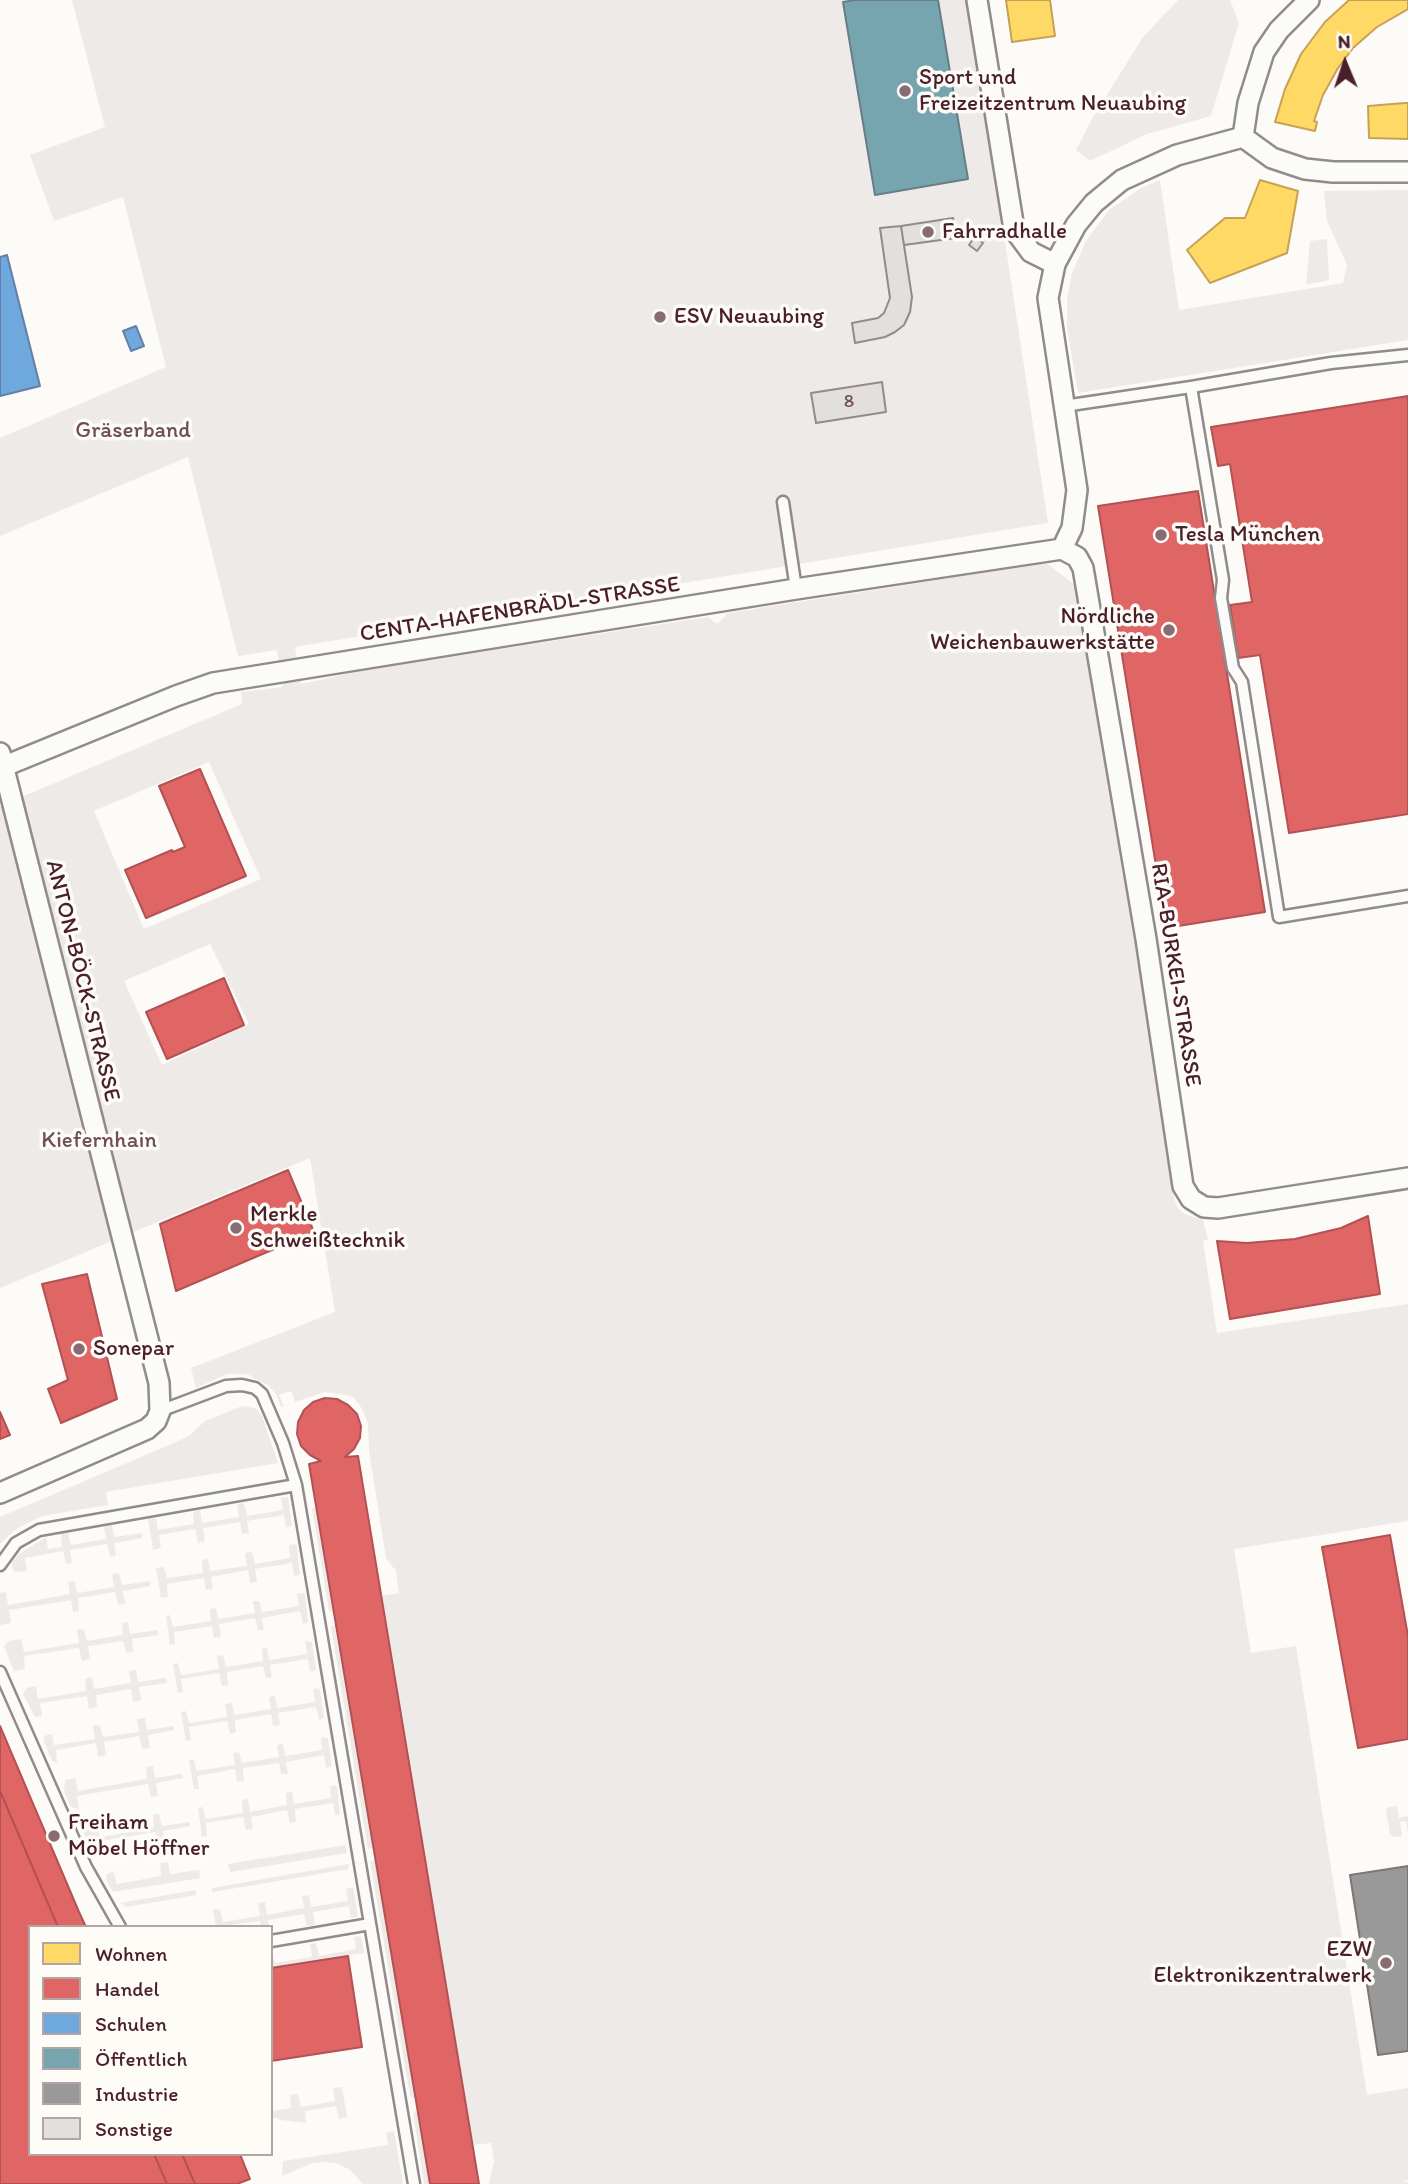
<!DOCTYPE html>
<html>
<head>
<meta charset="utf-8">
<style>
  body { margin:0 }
  #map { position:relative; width:1408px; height:2184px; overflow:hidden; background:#fcfbf8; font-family:Itim,sans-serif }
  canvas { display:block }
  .legend { position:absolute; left:28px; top:1925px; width:245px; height:231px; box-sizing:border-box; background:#fdfcf7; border:2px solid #b5a4a5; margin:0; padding:9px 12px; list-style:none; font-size:21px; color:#4a1f2b }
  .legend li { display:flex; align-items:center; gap:14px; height:35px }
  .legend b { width:35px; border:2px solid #b5a4a5 }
  .north { position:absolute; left:1310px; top:28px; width:70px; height:70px; -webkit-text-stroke:5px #fdfcf7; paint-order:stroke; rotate:358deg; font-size:19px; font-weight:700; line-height:28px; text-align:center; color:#4a1f2b }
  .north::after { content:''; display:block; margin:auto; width:24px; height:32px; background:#4a1f2b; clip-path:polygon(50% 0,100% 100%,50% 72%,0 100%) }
</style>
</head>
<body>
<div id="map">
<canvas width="1408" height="2184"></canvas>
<ul class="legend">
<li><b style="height:19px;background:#ffd966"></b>Wohnen</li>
<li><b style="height:19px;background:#e06666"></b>Handel</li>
<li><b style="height:19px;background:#6fa8dc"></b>Schulen</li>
<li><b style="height:19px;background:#76a5af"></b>Öffentlich</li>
<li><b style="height:19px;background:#999"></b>Industrie</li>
<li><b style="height:19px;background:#e2dfde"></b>Sonstige</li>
</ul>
<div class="north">N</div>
</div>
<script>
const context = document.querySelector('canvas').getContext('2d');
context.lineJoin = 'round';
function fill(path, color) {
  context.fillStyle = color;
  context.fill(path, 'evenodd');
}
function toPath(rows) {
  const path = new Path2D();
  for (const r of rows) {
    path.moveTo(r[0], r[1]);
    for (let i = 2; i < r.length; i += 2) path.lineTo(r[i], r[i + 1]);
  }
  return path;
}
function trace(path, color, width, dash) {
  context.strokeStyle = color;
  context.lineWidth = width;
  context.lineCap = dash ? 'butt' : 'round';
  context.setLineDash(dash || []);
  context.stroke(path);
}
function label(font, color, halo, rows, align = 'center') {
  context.font = font + ' Itim,sans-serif';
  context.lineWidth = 7;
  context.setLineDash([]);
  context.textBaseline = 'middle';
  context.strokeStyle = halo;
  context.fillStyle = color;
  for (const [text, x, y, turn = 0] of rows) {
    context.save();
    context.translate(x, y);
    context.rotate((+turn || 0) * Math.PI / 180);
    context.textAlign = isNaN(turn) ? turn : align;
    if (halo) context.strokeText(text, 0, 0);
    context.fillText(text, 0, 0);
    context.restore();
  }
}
const green = toPath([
  [72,0,968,0,1048,523,295,647,301,684,365,670,708,617,717,624,728,613,1046,563,1074,584,1150,1037,1174,1199,1178,1208,1185,1214,1203,1220,1208,1239,1203,1241,1217,1333,1408,1304,1408,1521,1234,1549,1251,1653,1296,1646,1367,2095,1408,2088,1408,2180,1401,2182,1408,2182,1408,2184,489,2184,494,2161,491,2143,472,2145,381,1596,399,1593,396,1571,386,1558,369,1451,368,1423,361,1407,354,1398,347,1395,325,1392,295,1402,291,1391,279,1395,284,1406,281,1407,277,1396,269,1386,247,1374,227,1374,196,1388,191,1368,335,1312,310,1158,0,1288,0,806,242,704,241,692,283,687,277,650,238,656,188,457,0,536,0,438,166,367,123,197,54,221,30,155,105,127],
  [209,762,261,879,144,929,94,811],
  [210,944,249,1024,162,1065,124,981],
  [1178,0,1230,0,1239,23,1211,116,1147,134,1090,161,1076,150,1093,117,1143,37],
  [1160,180,1179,310,1343,283,1347,265,1327,221,1324,191,1408,190,1408,340,1078,393,1067,328,1067,300,1072,273,1086,241,1109,210,1141,188],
  [1327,239,1329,280,1306,285,1310,241],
  [242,1406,255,1408,262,1416,278,1463,106,1492,108,1505,42,1516,16,1529,0,1544,0,1517,176,1442,190,1435,205,1421],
  [288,1497,292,1526,286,1527,284,1515,247,1521,249,1533,242,1534,240,1522,203,1528,205,1541,198,1543,195,1529,159,1535,161,1548,153,1550,148,1519,156,1518,158,1530,194,1524,193,1512,200,1510,202,1523,239,1517,237,1504,244,1503,247,1516,283,1510,281,1498],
  [317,1507,334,1613,329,1611,312,1509],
  [112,1525,114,1537,142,1533,142,1538,114,1543,116,1556,110,1557,107,1544,70,1550,72,1563,66,1564,63,1551,25,1558,27,1571,15,1572,12,1568,12,1562,19,1554,46,1537,48,1549,62,1547,61,1534,68,1533,71,1545,106,1539,104,1527],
  [295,1544,297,1546,300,1575,294,1576,292,1563,255,1569,257,1582,250,1583,248,1570,211,1577,213,1589,206,1590,204,1578,167,1584,168,1597,161,1598,156,1568,164,1567,167,1578,203,1573,202,1560,208,1559,210,1571,247,1566,245,1553,252,1552,255,1564,290,1558,289,1545],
  [119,1573,122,1585,150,1581,150,1586,123,1591,125,1604,118,1605,115,1592,78,1598,79,1611,73,1612,71,1600,9,1610,11,1623,0,1625,0,1593,6,1592,8,1605,70,1594,68,1582,75,1581,77,1593,114,1587,112,1574],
  [302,1593,305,1594,308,1621,306,1623,303,1624,300,1611,262,1618,264,1630,258,1630,255,1618,219,1624,221,1637,214,1638,212,1626,174,1632,175,1644,170,1645,166,1616,170,1615,173,1627,211,1621,210,1609,216,1608,218,1619,255,1613,253,1601,259,1601,262,1612,299,1606,297,1594],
  [128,1622,130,1634,158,1630,158,1635,132,1639,133,1652,126,1653,123,1641,88,1646,90,1659,82,1661,79,1648,24,1656,25,1669,14,1671,4,1646,9,1641,21,1639,24,1652,79,1643,77,1630,84,1629,87,1641,123,1635,122,1623],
  [336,1625,374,1848,368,1849,331,1627],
  [305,1641,312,1642,316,1669,314,1671,310,1671,308,1659,270,1665,272,1677,266,1678,263,1666,227,1672,228,1685,222,1686,219,1673,181,1679,183,1692,178,1693,173,1664,178,1663,181,1675,219,1669,217,1656,223,1655,226,1667,263,1661,262,1649,267,1648,269,1660,307,1654],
  [136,1670,138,1682,166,1678,167,1683,139,1687,141,1700,133,1702,131,1689,96,1695,97,1707,89,1709,87,1696,40,1703,42,1716,35,1717,23,1694,27,1688,36,1686,38,1699,86,1691,85,1679,92,1677,94,1689,131,1683,129,1671],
  [318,1688,320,1690,324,1717,322,1719,319,1719,316,1707,278,1713,280,1725,273,1726,271,1714,235,1720,236,1732,230,1734,227,1721,189,1727,191,1740,186,1741,181,1712,186,1711,189,1723,227,1717,225,1704,232,1703,234,1715,271,1709,269,1697,275,1696,277,1708,315,1702,313,1689],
  [145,1718,147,1730,174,1726,174,1730,148,1735,150,1748,142,1749,139,1736,104,1742,106,1755,98,1757,96,1743,56,1750,57,1763,52,1761,44,1742,44,1736,52,1734,54,1745,95,1739,93,1726,100,1725,103,1737,139,1732,137,1719],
  [321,1737,328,1738,332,1765,330,1767,326,1768,324,1755,286,1762,288,1774,281,1774,279,1763,243,1768,244,1781,237,1782,235,1769,197,1776,199,1789,194,1789,189,1760,194,1760,196,1771,235,1765,233,1753,239,1752,242,1763,279,1757,277,1745,283,1744,285,1756,322,1750],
  [153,1766,155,1778,182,1774,183,1778,156,1783,158,1796,151,1797,148,1784,77,1796,79,1809,71,1807,64,1791,65,1780,75,1778,78,1791,147,1779,146,1767],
  [334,1785,337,1786,340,1813,338,1815,335,1815,333,1803,295,1809,296,1822,290,1823,287,1810,251,1817,253,1829,246,1830,243,1817,206,1823,207,1836,202,1837,198,1808,203,1807,205,1819,243,1813,242,1800,248,1799,250,1812,287,1805,286,1793,292,1792,294,1804,331,1798,330,1786],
  [1397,1806,1399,1818,1408,1816,1408,1833,1406,1821,1400,1822,1402,1836,1393,1837,1390,1834,1386,1810,1389,1807],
  [159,1814,162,1826,190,1822,190,1826,163,1831,165,1844,158,1845,155,1832,101,1841,102,1854,97,1856,93,1854,84,1833,86,1826,97,1824,100,1837,154,1828,153,1815],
  [346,1845,347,1853,230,1872,228,1864],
  [376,1860,416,2098,413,2098,410,2096,370,1861],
  [168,1862,170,1874,199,1870,200,1878,113,1892,107,1881,106,1875,113,1871,117,1884,161,1876,160,1863],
  [349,1864,348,1869,213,1892,212,1888],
  [353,1887,358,1917,351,1918,349,1906,313,1912,315,1925,307,1926,304,1914,268,1920,269,1927,261,1927,260,1921,216,1927,213,1910,220,1909,223,1922,260,1916,258,1903,265,1902,267,1915,304,1908,302,1896,309,1895,311,1907,348,1901,346,1889],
  [196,1890,196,1895,126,1907,120,1903],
  [361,1936,364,1953,271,1968,271,1950,275,1963,312,1957,310,1944,316,1943,319,1956,356,1949,354,1937],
  [342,2087,347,2117,339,2119,336,2106,305,2111,306,2123,281,2120,271,2116,271,2111,291,2108,290,2095,298,2094,301,2107,335,2101,333,2088],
  [418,2110,430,2184,424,2184,413,2113],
  [394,2131,403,2184,363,2184,350,2170,336,2163,323,2162,313,2163,282,2176,283,2161,388,2145,386,2133]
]);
const homes = toPath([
  [1006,0,1050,0,1055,36,1012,42,1006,0],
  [1349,0,1408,0,1408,9,1377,27,1353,48,1338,68,1323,95,1314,121,1317,122,1315,131,1275,122,1285,89,1301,54,1325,22,1349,0],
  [1405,103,1408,103,1408,139,1369,138,1368,106,1405,103],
  [1260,180,1298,191,1287,253,1210,283,1187,250,1225,218,1245,218,1260,180]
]);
const shops = toPath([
  [1408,396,1408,814,1289,833,1260,655,1238,658,1230,605,1252,602,1230,464,1218,466,1211,427,1408,396],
  [1198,491,1265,912,1166,928,1098,506,1198,491],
  [200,769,246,876,146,918,125,870,172,850,173,852,185,847,159,786,200,769],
  [224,978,244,1025,167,1059,146,1012,224,978],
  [288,1170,314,1232,176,1291,160,1224,288,1170],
  [1368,1216,1380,1294,1230,1319,1217,1241,1247,1243,1295,1239,1341,1228,1368,1216],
  [87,1274,117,1399,61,1423,48,1389,68,1380,42,1284,87,1274],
  [325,1398,337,1399,348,1405,357,1414,361,1426,360,1438,354,1449,345,1457,358,1456,479,2184,430,2184,309,1464,321,1461,310,1455,301,1446,297,1434,298,1422,304,1410,313,1402,325,1398],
  [0,1412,10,1435,0,1439,0,1412],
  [1390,1535,1408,1636,1408,1739,1358,1748,1322,1547,1390,1535],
  [0,1726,79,1912,86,1927,58,1927,0,1791,0,1726],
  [0,1791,58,1927,30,1927,30,2154,154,2154,167,2184,0,2184,0,1791],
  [348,1956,362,2047,271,2061,271,1968,348,1956],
  [154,2154,182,2154,195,2184,167,2184,154,2154],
  [182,2154,240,2154,250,2179,237,2184,195,2184,182,2154]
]);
const schools = toPath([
  [7,255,40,386,0,396,0,257,7,255],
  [136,326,144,346,131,351,123,331,136,326]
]);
const public = toPath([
  [855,0,938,0,968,179,875,195,843,2,855,0]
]);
const industry = toPath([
  [1408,1866,1408,2051,1378,2055,1350,1875,1408,1866]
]);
const building = toPath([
  [953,218,956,238,904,245,901,226,953,218],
  [901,226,912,297,910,312,904,325,895,332,885,337,855,343,852,323,878,318,884,313,890,298,880,228,901,226],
  [975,236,983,243,977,251,969,245,975,236],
  [882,382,886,412,816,423,811,393,882,382]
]);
const lane = toPath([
  [1408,355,1331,363,1191,387,1223,580,1221,598,1233,668,1242,682,1279,917,1408,896],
  [1064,406,1191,387],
  [783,502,796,589],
  [160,1411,226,1386,242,1385,255,1388,262,1394,283,1443,296,1485,414,2184],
  [0,1565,16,1543,39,1530,296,1485],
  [0,1672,86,1867,120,1927],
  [271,1941,370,1924]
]);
const street = toPath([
  [977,0,1014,229,1031,252,1055,264],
  [1243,137,1272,158,1305,169,1333,172,1408,172],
  [1243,137,1248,103,1264,52,1279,30,1309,0],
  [1062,549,1077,557,1083,568,1146,939,1183,1186,1191,1199,1204,1207,1218,1208,1408,1178],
  [1062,549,1072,528,1077,490,1048,298,1055,264,1076,225,1094,203,1122,180,1177,155,1243,137],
  [0,753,159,1383,160,1411,156,1421,147,1429,0,1493],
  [0,768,176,696,213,683,796,589,1062,549]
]);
const markers = [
  [905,91,7,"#886c73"],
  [928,232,7,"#886c73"],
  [660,317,7,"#886c73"],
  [1161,535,7,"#886c73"],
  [1169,630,7,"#886c73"],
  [236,1228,7,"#886c73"],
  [79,1349,7,"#886c73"],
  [54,1836,7,"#886c73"],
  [1386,1963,7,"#886c73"]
];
const numberNames = [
  ["8",849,402]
];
const poiNames = [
  ["Sport und",919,78],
  ["Freizeitzentrum Neuaubing",919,104],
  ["Fahrradhalle",942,232],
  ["ESV Neuaubing",674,317],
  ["Tesla München",1175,535],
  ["Nördliche",1155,617,"right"],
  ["Weichenbauwerkstätte",1155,643,"right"],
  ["Merkle",250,1215],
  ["Schweißtechnik",250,1241],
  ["Sonepar",93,1349],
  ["Freiham",68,1823],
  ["Möbel Höffner",68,1849],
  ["EZW",1372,1950,"right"],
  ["Elektronikzentralwerk",1372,1976,"right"]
];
const parkNames = [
  ["Gräserband",133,431],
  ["Kiefernhain",99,1141]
];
const streetNames = [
  ["CENTA-HAFENBRÄDL-STRASSE",520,610,-9],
  ["RIA-BURKEI-STRASSE",1175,975,81],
  ["ANTON-BÖCK-STRASSE",82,981,76]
];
fill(green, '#eeeae8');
fill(homes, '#ffd966');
trace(homes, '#c9a154', 2);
fill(shops, '#e06666');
trace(shops, '#b35154', 2);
fill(schools, '#6fa8dc');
trace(schools, '#647fa7', 2);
fill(public, '#76a5af');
trace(public, '#697d87', 2);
fill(industry, '#999');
trace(industry, '#817478', 2);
fill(building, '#e2dfde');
trace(building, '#928a8b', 2);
trace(lane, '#928a8b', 15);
trace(street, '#928a8b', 24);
trace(lane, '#fbfbf9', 10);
trace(street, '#fbfbf9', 19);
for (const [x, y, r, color] of markers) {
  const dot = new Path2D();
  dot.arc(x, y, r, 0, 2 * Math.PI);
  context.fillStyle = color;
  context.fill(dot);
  trace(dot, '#fdfcf7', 2.5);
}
label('19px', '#704f58', null, numberNames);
label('23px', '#4a1f2b', '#fdfcf7', poiNames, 'left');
label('23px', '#704e57', '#fdfcf7', parkNames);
label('23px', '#4a1f2b', '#fdfcf7', streetNames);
</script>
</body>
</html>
